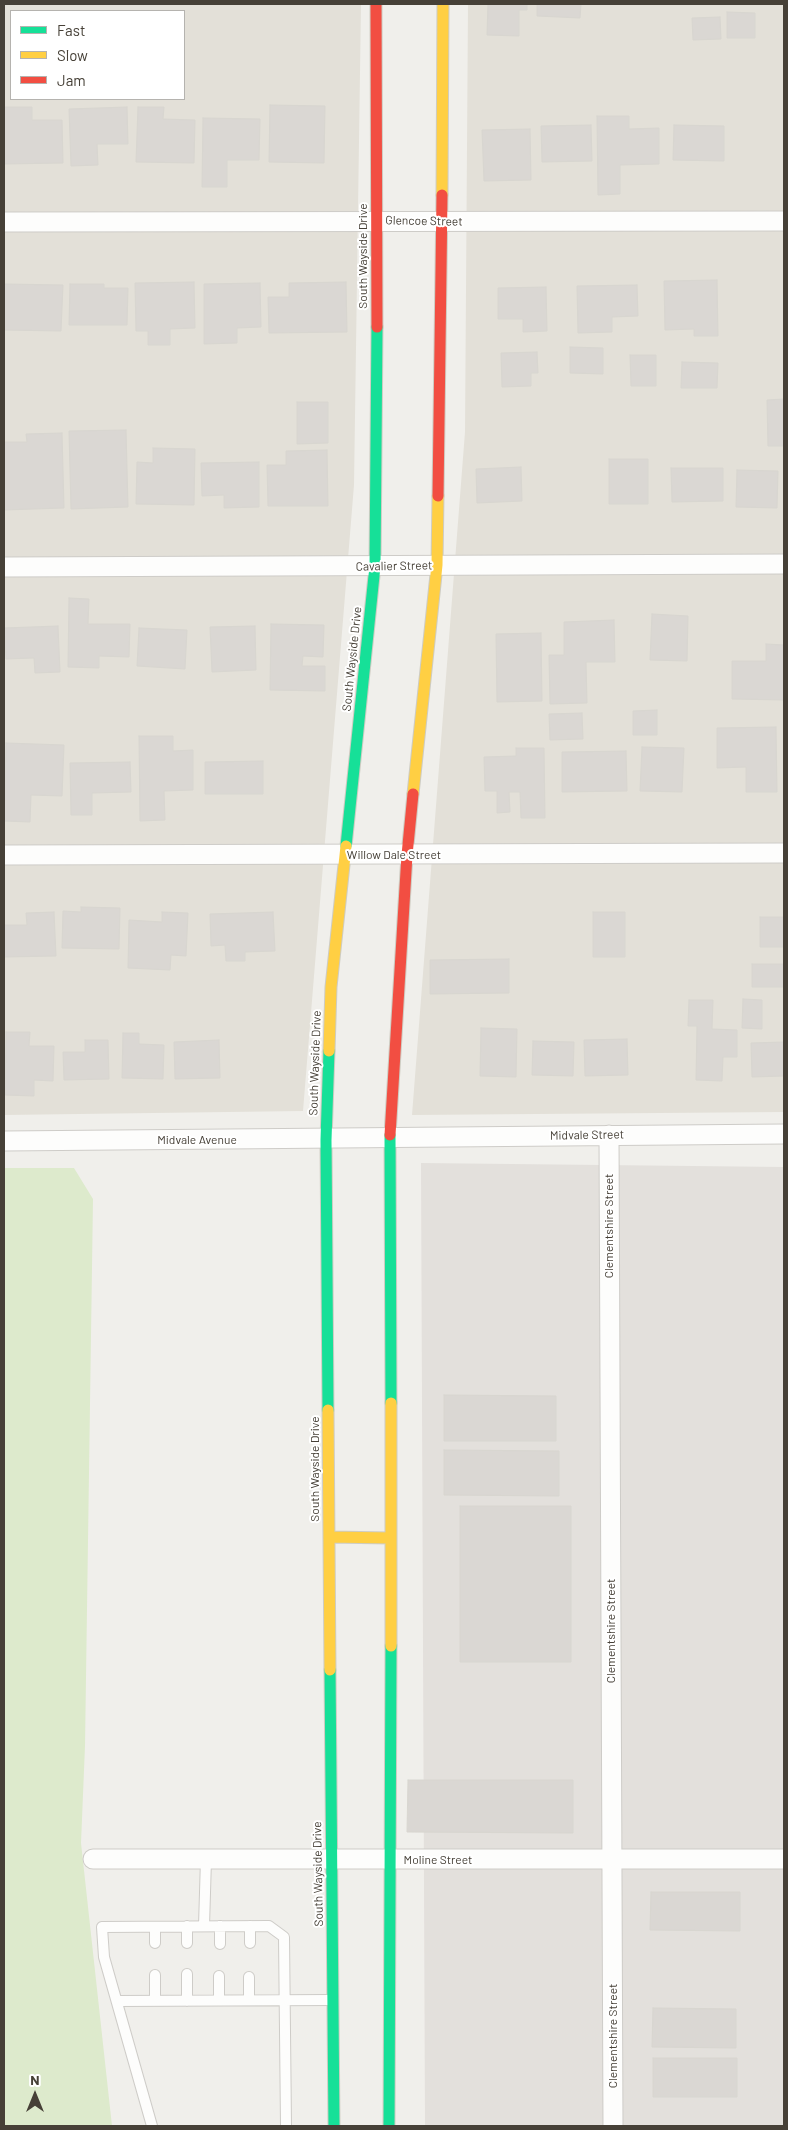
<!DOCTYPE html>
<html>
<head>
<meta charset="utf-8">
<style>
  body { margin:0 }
  #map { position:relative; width:788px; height:2130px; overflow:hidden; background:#f0efeb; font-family:Barlow,sans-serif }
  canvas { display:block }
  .frame { position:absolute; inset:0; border:5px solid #464037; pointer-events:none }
  .legend { position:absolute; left:10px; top:10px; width:175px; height:90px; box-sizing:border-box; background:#fff; border:1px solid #b5b3af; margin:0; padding:6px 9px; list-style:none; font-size:15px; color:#464037 }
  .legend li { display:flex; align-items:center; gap:10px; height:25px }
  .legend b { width:25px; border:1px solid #b5b3af }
  .north { position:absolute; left:10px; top:2070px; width:50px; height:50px; -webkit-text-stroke:4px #fff; paint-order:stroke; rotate:0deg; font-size:14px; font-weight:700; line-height:20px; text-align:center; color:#464037 }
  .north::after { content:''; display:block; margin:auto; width:18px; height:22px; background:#464037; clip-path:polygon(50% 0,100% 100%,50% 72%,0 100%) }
</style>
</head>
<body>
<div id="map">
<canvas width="788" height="2130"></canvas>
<div class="frame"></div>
<ul class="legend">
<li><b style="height:6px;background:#16e098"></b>Fast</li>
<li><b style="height:6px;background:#ffcf43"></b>Slow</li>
<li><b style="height:6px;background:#f24e42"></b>Jam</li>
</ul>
<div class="north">N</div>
</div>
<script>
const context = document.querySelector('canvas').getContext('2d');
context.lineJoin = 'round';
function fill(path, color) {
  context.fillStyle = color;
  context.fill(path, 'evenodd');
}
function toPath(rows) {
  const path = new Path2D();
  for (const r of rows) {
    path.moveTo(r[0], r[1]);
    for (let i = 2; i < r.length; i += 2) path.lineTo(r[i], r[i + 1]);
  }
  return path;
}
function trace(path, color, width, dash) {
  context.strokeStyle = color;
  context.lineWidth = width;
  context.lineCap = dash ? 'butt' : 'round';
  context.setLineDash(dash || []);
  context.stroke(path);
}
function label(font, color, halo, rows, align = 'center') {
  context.font = font + ' Barlow,sans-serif';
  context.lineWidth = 4;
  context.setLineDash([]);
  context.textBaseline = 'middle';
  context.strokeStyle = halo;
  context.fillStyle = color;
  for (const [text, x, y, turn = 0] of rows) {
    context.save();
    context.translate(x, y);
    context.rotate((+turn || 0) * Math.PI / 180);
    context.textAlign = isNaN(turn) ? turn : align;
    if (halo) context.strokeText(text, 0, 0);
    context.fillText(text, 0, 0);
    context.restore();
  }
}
const residential = toPath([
  [4,4,361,4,354,485,303,1111,4,1115],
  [11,11,184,11,184,99,11,99],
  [468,4,784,4,784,1112,412,1115,465,432]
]);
const industrial = toPath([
  [421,1163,784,1167,784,2126,425,2126]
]);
const green = toPath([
  [4,1168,74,1168,93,1199,85,1746,81,1843,112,2126,4,2126]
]);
const building = toPath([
  [488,4,527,4,527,10,519,10,519,36,487,35,488,4],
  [537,4,581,4,580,18,537,16,537,4],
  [727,12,755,13,755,38,727,38,727,12],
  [720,17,721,39,693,40,692,18,720,17],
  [270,105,325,106,324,163,269,162,270,105],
  [4,107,32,107,32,120,62,120,63,163,4,164,4,107],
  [127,107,128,144,97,144,98,165,71,166,69,109,127,107],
  [138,107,164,107,163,119,195,120,194,163,136,162,138,107],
  [597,116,629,116,629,129,659,128,659,164,620,165,620,194,598,195,597,116],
  [203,118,260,119,259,160,227,160,227,187,202,187,203,118],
  [591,125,592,161,542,162,541,126,591,125],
  [674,125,724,126,724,161,673,160,674,125],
  [530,129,531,180,484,181,482,130,530,129],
  [717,280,718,336,694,336,694,329,665,330,664,281,717,280],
  [194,282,195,328,170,329,170,345,148,345,148,331,136,331,135,283,194,282],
  [346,282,347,332,269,333,268,297,289,297,289,283,346,282],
  [260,283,261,327,237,328,237,343,204,344,204,284,260,283],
  [4,284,63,285,61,331,4,330,4,284],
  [70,284,104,284,104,288,128,288,127,325,69,325,70,284],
  [637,285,638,316,612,317,612,332,578,333,577,286,637,285],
  [546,287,547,331,523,332,523,319,498,319,498,288,546,287],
  [570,347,603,348,603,374,570,373,570,347],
  [537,352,538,373,531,373,531,386,502,387,501,353,537,352],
  [630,355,656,355,656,386,631,386,630,355],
  [682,362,718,363,717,388,681,388,682,362],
  [784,399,784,446,768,446,767,400,784,399],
  [297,402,328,402,328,443,297,444,297,402],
  [126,430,128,507,71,509,69,431,126,430],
  [62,433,64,508,4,510,4,442,27,442,26,434,62,433],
  [153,448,195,449,194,505,136,504,137,462,153,463,153,448],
  [327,450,328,506,268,506,267,465,286,465,286,451,327,450],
  [609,459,648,459,648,504,609,504,609,459],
  [259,462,259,507,224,508,224,495,202,496,201,463,259,462],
  [521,467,522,501,477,503,476,469,521,467],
  [671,468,723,468,723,501,672,502,671,468],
  [737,470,778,471,777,508,736,507,737,470],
  [69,598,89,599,88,624,130,624,129,657,99,656,99,668,68,667,69,598],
  [652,614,688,616,687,661,650,660,652,614],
  [614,620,615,662,586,662,587,703,550,704,549,655,564,655,564,622,614,620],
  [271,624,324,625,323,657,303,656,302,666,325,666,325,691,270,690,271,624],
  [58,626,60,672,35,673,34,658,6,659,4,628,58,626],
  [255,626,256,670,212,672,210,627,255,626],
  [139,628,187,630,185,669,137,666,139,628],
  [541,633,542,701,497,702,496,634,541,633],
  [766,644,784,645,784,700,732,699,732,661,766,661,766,644],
  [657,710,657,735,633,735,633,711,657,710],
  [582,713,583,739,550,740,549,714,582,713],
  [776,727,777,792,746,792,746,767,717,768,717,728,776,727],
  [139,736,173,736,173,751,193,750,193,790,164,791,165,820,140,821,139,736],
  [6,743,64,745,62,796,31,795,30,822,4,821,6,743],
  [642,747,684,748,682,792,640,791,642,747],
  [516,748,544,748,545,818,521,818,520,792,509,792,510,812,497,813,497,791,485,791,484,757,516,756,516,748],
  [626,751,627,791,562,792,562,752,626,751],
  [263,761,263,794,205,794,205,762,263,761],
  [130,762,131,792,92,793,92,815,71,815,70,763,130,762],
  [81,907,120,908,119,949,62,948,63,911,81,912,81,907],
  [54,912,56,956,4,957,4,925,27,925,26,913,54,912],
  [162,912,188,913,186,956,171,955,170,970,128,968,129,920,162,922,162,912],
  [273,912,275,951,245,952,245,961,226,961,225,945,211,946,210,914,273,912],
  [593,912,625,912,625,957,593,957,593,912],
  [760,917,784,917,784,947,760,947,760,917],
  [509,959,509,993,430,994,430,960,509,959],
  [752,964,784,964,784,987,752,987,752,964],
  [743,999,762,1000,762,1029,742,1028,743,999],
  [689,1000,713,1000,712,1029,737,1030,737,1057,723,1057,722,1081,696,1080,697,1026,688,1026,689,1000],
  [481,1028,517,1029,516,1077,480,1076,481,1028],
  [6,1032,30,1032,29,1046,54,1046,53,1081,34,1080,34,1096,5,1095,6,1032],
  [123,1033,139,1033,139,1044,164,1045,163,1079,122,1078,123,1033],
  [627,1039,628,1075,585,1076,584,1040,627,1039],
  [85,1040,108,1040,109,1079,64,1080,63,1052,85,1052,85,1040],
  [219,1040,220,1078,175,1079,174,1042,219,1040],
  [533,1041,574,1042,573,1076,532,1075,533,1041],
  [784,1042,784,1076,752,1077,751,1043,784,1042],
  [444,1395,556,1396,556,1441,444,1441,444,1395],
  [444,1450,559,1451,559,1496,444,1495,444,1450],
  [460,1506,571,1506,571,1662,460,1662,460,1506],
  [408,1780,573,1780,573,1833,407,1832,408,1780],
  [651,1892,740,1892,740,1931,650,1930,651,1892],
  [653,2008,736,2009,736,2048,652,2047,653,2008],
  [653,2058,737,2058,737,2097,653,2097,653,2058]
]);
const lane = toPath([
  [187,1926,187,1943],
  [204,1926,206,1859],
  [250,1926,250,1943],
  [155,1927,155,1943],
  [220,1944,220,1926],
  [187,1974,187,2001],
  [219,2000,219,1976],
  [249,2000,249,1977],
  [117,2001,333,2000],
  [155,2001,155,1975],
  [152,2126,104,1957,102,1927,269,1926,284,1937,286,2126]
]);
const street = toPath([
  [4,222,784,221],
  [4,567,784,564],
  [4,855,784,853],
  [609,1135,613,2126],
  [4,1141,784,1134],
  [93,1859,784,1859]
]);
const fast = toPath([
  [346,846,375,566,377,327],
  [390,1135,391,1403],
  [328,1410,326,1140,329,1051],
  [330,1670,334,2126],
  [389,2126,391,1646]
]);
const slow = toPath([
  [442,195,443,4],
  [413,794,437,565,438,496],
  [329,1051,331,987,346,846],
  [391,1403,391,1646],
  [328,1410,330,1670],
  [329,1537,391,1538]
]);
const jam = toPath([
  [376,4,377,327],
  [438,496,442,195],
  [390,1135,407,855,413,794]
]);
const streetNames = [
  ["Glencoe Street",424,221,1],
  ["South Wayside Drive",363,256,-90],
  ["Cavalier Street",394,566,-1],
  ["South Wayside Drive",352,659,-84],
  ["Willow Dale Street",394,855],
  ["South Wayside Drive",315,1063,-88],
  ["Midvale Street",587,1135,-1],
  ["Midvale Avenue",197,1140],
  ["Clementshire Street",609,1226,-90],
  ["South Wayside Drive",315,1469,-90],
  ["Clementshire Street",611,1631,-90],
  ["Moline Street",438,1860],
  ["South Wayside Drive",318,1874,-91],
  ["Clementshire Street",613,2036,-90]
];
fill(residential, '#e3e0d8');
fill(industrial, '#e3e0dc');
fill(green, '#ddeacc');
fill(building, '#dad7d3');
trace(building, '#d8d6d0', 1);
trace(lane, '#ceccc8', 12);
trace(street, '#ceccc8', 21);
trace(fast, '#ceccc2', 13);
trace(slow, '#ceccc2', 13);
trace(jam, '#ceccc2', 13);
trace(lane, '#fdfdfc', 10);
trace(street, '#fdfdfc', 19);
trace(fast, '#16e098', 11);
trace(slow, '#ffcf43', 11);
trace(jam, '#f24e42', 11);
label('12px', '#464037', '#fff', streetNames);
</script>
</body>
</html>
